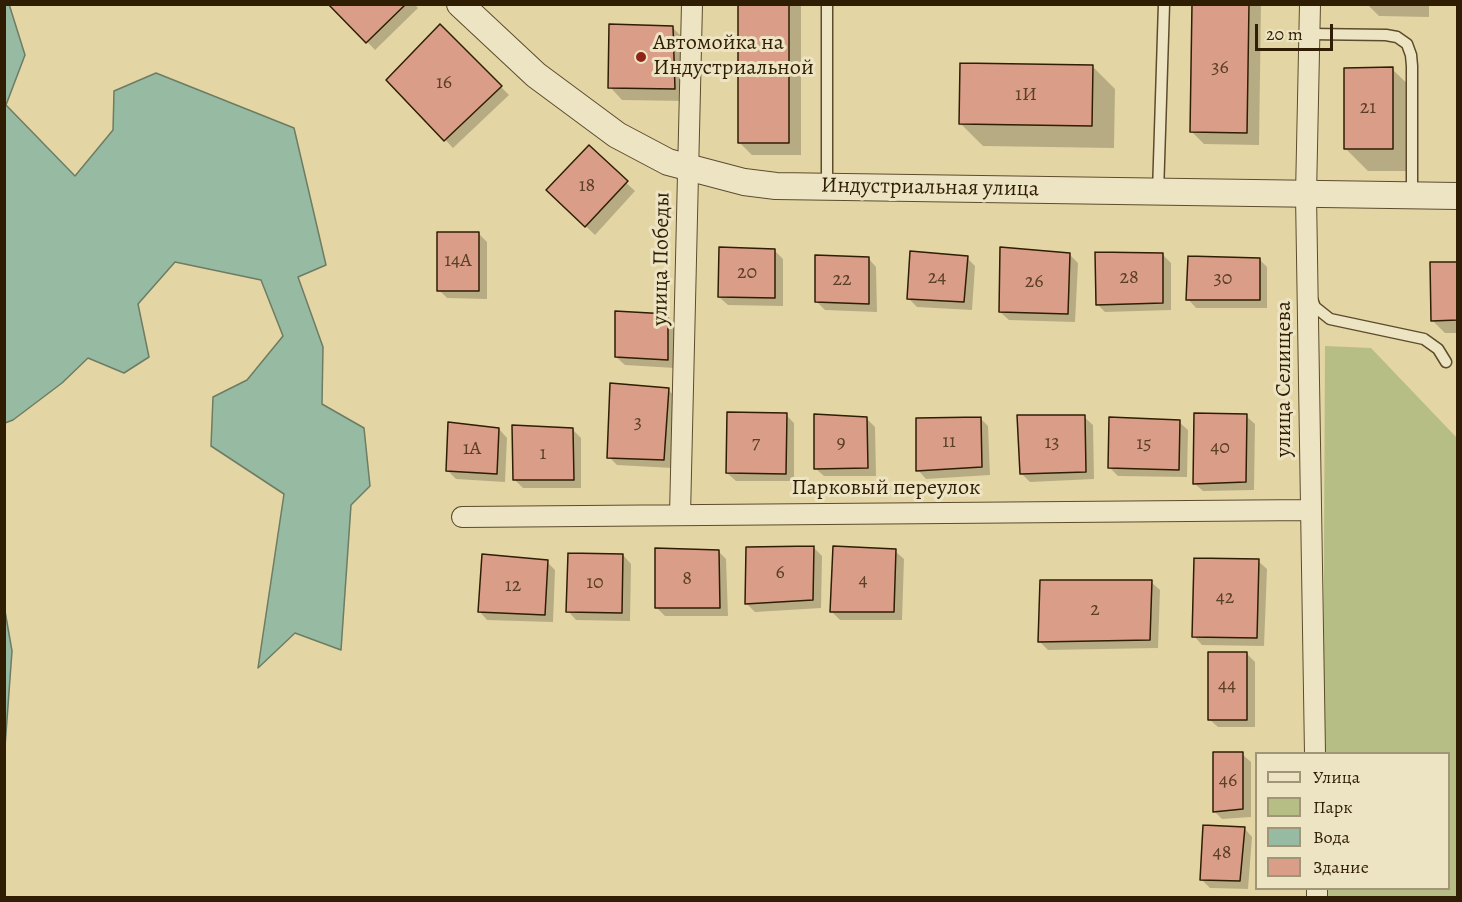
<!DOCTYPE html>
<html>
<head>
<meta charset="utf-8">
<style>
  body { margin:0 }
  #map { position:relative; width:1462px; height:902px; overflow:hidden; background:#e4d6a4; font-family:Alegreya,serif }
  canvas { display:block }
  .frame { position:absolute; inset:0; border:6px solid #2f1e04; pointer-events:none }
  .legend { position:absolute; left:1255px; top:752px; width:195px; height:138px; box-sizing:border-box; background:#ede4c4; border:2px solid #a19577; margin:0; padding:8px 10px; list-style:none; font-size:18px; color:#2f1e04 }
  .legend li { display:flex; align-items:center; gap:12px; height:30px }
  .legend b { width:30px; border:2px solid #a19577 }
  .scale { position:absolute; left:1255px; top:24px; width:78px; height:27px; box-sizing:border-box; border:3px solid #2f1e04; border-top:0; padding-left:8px; font-size:18px; line-height:21px; white-space:nowrap; color:#2f1e04; -webkit-text-stroke:4px #ede4c4; paint-order:stroke }
</style>
</head>
<body>
<div id="map">
<canvas width="1462" height="902"></canvas>
<div class="frame"></div>
<ul class="legend">
<li><b style="height:8px;background:#ede4c4"></b>Улица</li>
<li><b style="height:16px;background:#b6bd85"></b>Парк</li>
<li><b style="height:16px;background:#96baa2"></b>Вода</li>
<li><b style="height:16px;background:#da9d88"></b>Здание</li>
</ul>
<div class="scale">20 m</div>
</div>
<script>
const context = document.querySelector('canvas').getContext('2d');
context.lineJoin = 'round';
function fill(path, color) {
  context.fillStyle = color;
  context.fill(path, 'evenodd');
}
function toPath(rows) {
  const path = new Path2D();
  for (const r of rows) {
    path.moveTo(r[0], r[1]);
    for (let i = 2; i < r.length; i += 2) path.lineTo(r[i], r[i + 1]);
  }
  return path;
}
function trace(path, color, width, dash) {
  context.strokeStyle = color;
  context.lineWidth = width;
  context.lineCap = dash ? 'butt' : 'round';
  context.setLineDash(dash || []);
  context.stroke(path);
}
function label(font, color, halo, rows, align = 'center') {
  context.font = font + ' Alegreya,serif';
  context.lineWidth = 6;
  context.setLineDash([]);
  context.textBaseline = 'middle';
  context.strokeStyle = halo;
  context.fillStyle = color;
  for (const [text, x, y, turn = 0] of rows) {
    context.save();
    context.translate(x, y);
    context.rotate((+turn || 0) * Math.PI / 180);
    context.textAlign = isNaN(turn) ? turn : align;
    if (halo) context.strokeText(text, 0, 0);
    context.fillText(text, 0, 0);
    context.restore();
  }
}
const green = toPath([
  [1325,346,1371,348,1457,438,1457,897,1323,898,1323,889,1448,888,1448,754,1323,753]
]);
const water = toPath([
  [9,4,25,55,6,105,75,176,113,130,114,91,156,73,294,128,326,265,298,277,323,347,322,404,364,428,370,486,351,505,341,650,295,633,258,668,284,494,211,446,213,397,247,380,283,336,261,280,175,262,138,304,149,357,124,373,88,358,62,383,13,420,5,423,4,5,9,4],
  [5,611,12,651,5,747,5,611]
]);
const shadow = toPath([
  [331,4,414,4,418,8,375,50],
  [739,4,801,4,801,155,752,155,739,142],
  [1194,4,1261,4,1259,145,1204,144,1192,132],
  [1367,4,1429,4,1429,17,1379,16],
  [440,26,509,95,453,148,388,80],
  [672,27,685,40,687,101,622,100,610,87],
  [1092,66,1115,89,1114,148,983,146,961,124],
  [1392,69,1415,91,1415,171,1368,171,1345,148],
  [589,148,635,191,595,235,548,190],
  [479,234,487,242,487,299,447,298,439,290],
  [774,250,783,259,783,306,728,305,719,297],
  [1069,254,1078,263,1075,322,1009,320,1000,312],
  [1162,254,1171,263,1171,310,1105,312,1097,304],
  [868,258,876,267,877,312,825,310,817,302],
  [967,258,975,266,972,310,917,307,909,299],
  [1259,259,1267,267,1267,308,1196,308,1188,299],
  [1458,263,1458,333,1445,333,1432,320],
  [667,316,676,324,675,368,625,365,616,357],
  [668,390,677,398,672,468,617,465,609,457],
  [786,415,794,423,794,481,736,481,727,473],
  [1246,416,1255,424,1254,490,1203,491,1194,483],
  [1084,417,1093,425,1094,479,1030,482,1021,473],
  [866,418,875,427,876,476,824,476,815,468],
  [980,418,988,426,990,475,926,479,918,470],
  [1179,422,1188,430,1187,477,1118,476,1110,468],
  [499,429,507,438,505,482,456,479,447,470],
  [573,430,581,438,581,488,523,488,514,479],
  [814,548,822,556,821,608,755,612,746,603],
  [718,551,726,559,728,616,665,616,656,607],
  [895,551,904,559,902,620,840,620,832,612],
  [623,555,631,564,630,621,576,620,568,611],
  [1258,561,1267,569,1264,646,1202,645,1194,636],
  [547,562,555,570,553,622,487,620,479,611],
  [1151,582,1160,590,1158,648,1048,650,1040,642],
  [1247,654,1255,662,1255,727,1218,727,1209,719],
  [1242,754,1251,762,1251,817,1222,819,1214,811],
  [1244,828,1252,837,1248,889,1210,888,1201,879]
]);
const building = toPath([
  [328,4,406,4,366,43,328,4],
  [738,4,789,4,789,143,738,143,738,4],
  [1192,4,1249,4,1247,133,1190,132,1192,4],
  [440,24,502,86,444,141,386,80,440,24],
  [609,24,673,26,675,89,608,88,609,24],
  [960,63,1093,65,1092,126,959,124,960,63],
  [1393,67,1393,149,1344,149,1344,68,1393,67],
  [589,145,628,181,585,227,546,190,589,145],
  [437,232,479,232,479,291,437,291,437,232],
  [719,247,775,249,775,298,718,297,719,247],
  [1000,247,1070,253,1068,314,999,312,1000,247],
  [910,251,968,256,964,302,907,299,910,251],
  [1095,252,1163,253,1163,303,1096,305,1095,252],
  [815,255,869,257,869,304,815,302,815,255],
  [1188,256,1260,258,1260,300,1186,300,1188,256],
  [1430,262,1458,262,1458,320,1431,321,1430,262],
  [615,311,668,314,668,360,615,357,615,311],
  [610,383,669,388,664,460,607,458,610,383],
  [727,412,787,413,786,474,726,473,727,412],
  [1194,413,1247,414,1246,482,1193,484,1194,413],
  [814,414,867,417,868,468,814,469,814,414],
  [1017,415,1085,415,1086,472,1020,474,1017,415],
  [981,417,982,467,916,471,916,418,981,417],
  [1109,417,1180,420,1179,470,1108,468,1109,417],
  [448,422,499,428,497,474,446,471,448,422],
  [512,425,573,428,574,480,513,480,512,425],
  [814,546,813,600,745,604,746,547,814,546],
  [833,546,896,549,894,612,830,612,833,546],
  [655,548,719,550,720,608,655,608,655,548],
  [568,553,623,554,622,613,566,612,568,553],
  [482,554,548,560,545,615,478,612,482,554],
  [1194,558,1259,559,1257,638,1192,637,1194,558],
  [1040,580,1152,580,1150,640,1038,642,1040,580],
  [1208,652,1247,652,1247,720,1208,720,1208,652],
  [1213,752,1243,752,1243,809,1213,812,1213,752],
  [1203,825,1245,827,1240,881,1200,880,1203,825]
]);
const service = toPath([
  [827,4,827,187],
  [1310,34,1386,35,1397,37,1407,44,1411,55,1412,66,1412,196],
  [1158,193,1164,4],
  [1312,299,1315,307,1330,319,1424,339,1438,349,1446,362]
]);
const minor = toPath([
  [1310,4,1306,195,1315,754],
  [680,515,692,4],
  [462,517,1310,510],
  [1317,888,1317,898]
]);
const tertiary = toPath([
  [460,4,536,75,617,135,668,162,744,182,776,186,1458,196]
]);
const markers = [
  [641,57,6,"#8f2418"]
];
const numberNames = [
  ["36",1220,68],
  ["16",444,83],
  ["1И",1026,95],
  ["21",1368,108],
  ["18",587,186],
  ["14А",458,261],
  ["20",747,273],
  ["24",937,278],
  ["28",1129,278],
  ["30",1223,279],
  ["22",842,280],
  ["26",1034,282],
  ["3",638,423],
  ["11",949,442],
  ["7",756,443],
  ["9",841,443],
  ["13",1052,443],
  ["15",1144,444],
  ["40",1220,448],
  ["1А",472,449],
  ["1",543,454],
  ["6",780,573],
  ["8",687,579],
  ["4",863,581],
  ["10",595,583],
  ["12",513,586],
  ["42",1225,598],
  ["2",1095,610],
  ["44",1227,686],
  ["46",1228,781],
  ["48",1222,853]
];
const poiNames = [
  ["Автомойка на",653,44],
  ["Индустриальной",653,69]
];
const streetNames = [
  ["Индустриальная улица",930,188,1],
  ["улица Победы",662,259,-89],
  ["улица Селищева",1285,379,-90],
  ["Парковый переулок",886,489]
];
fill(green, '#b6bd85');
fill(water, '#96baa2');
trace(water, '#6d7c63', 1.5);
fill(shadow, '#0003');
fill(building, '#da9d88');
trace(building, '#2f1e04', 1.5);
trace(service, '#5c4c2c', 13);
trace(minor, '#5c4c2c', 22);
trace(tertiary, '#5c4c2c', 28);
trace(service, '#ede4c4', 10);
trace(minor, '#ede4c4', 20);
trace(tertiary, '#ede4c4', 26);
for (const [x, y, r, color] of markers) {
  const dot = new Path2D();
  dot.arc(x, y, r, 0, 2 * Math.PI);
  context.fillStyle = color;
  context.fill(dot);
  trace(dot, '#ede4c4', 2);
}
label('20px', '#5a3e25', null, numberNames);
label('22px', '#2f1e04', '#ede4c4', poiNames, 'left');
label('22px', '#2f1e04', '#ede4c4', streetNames);
</script>
</body>
</html>
